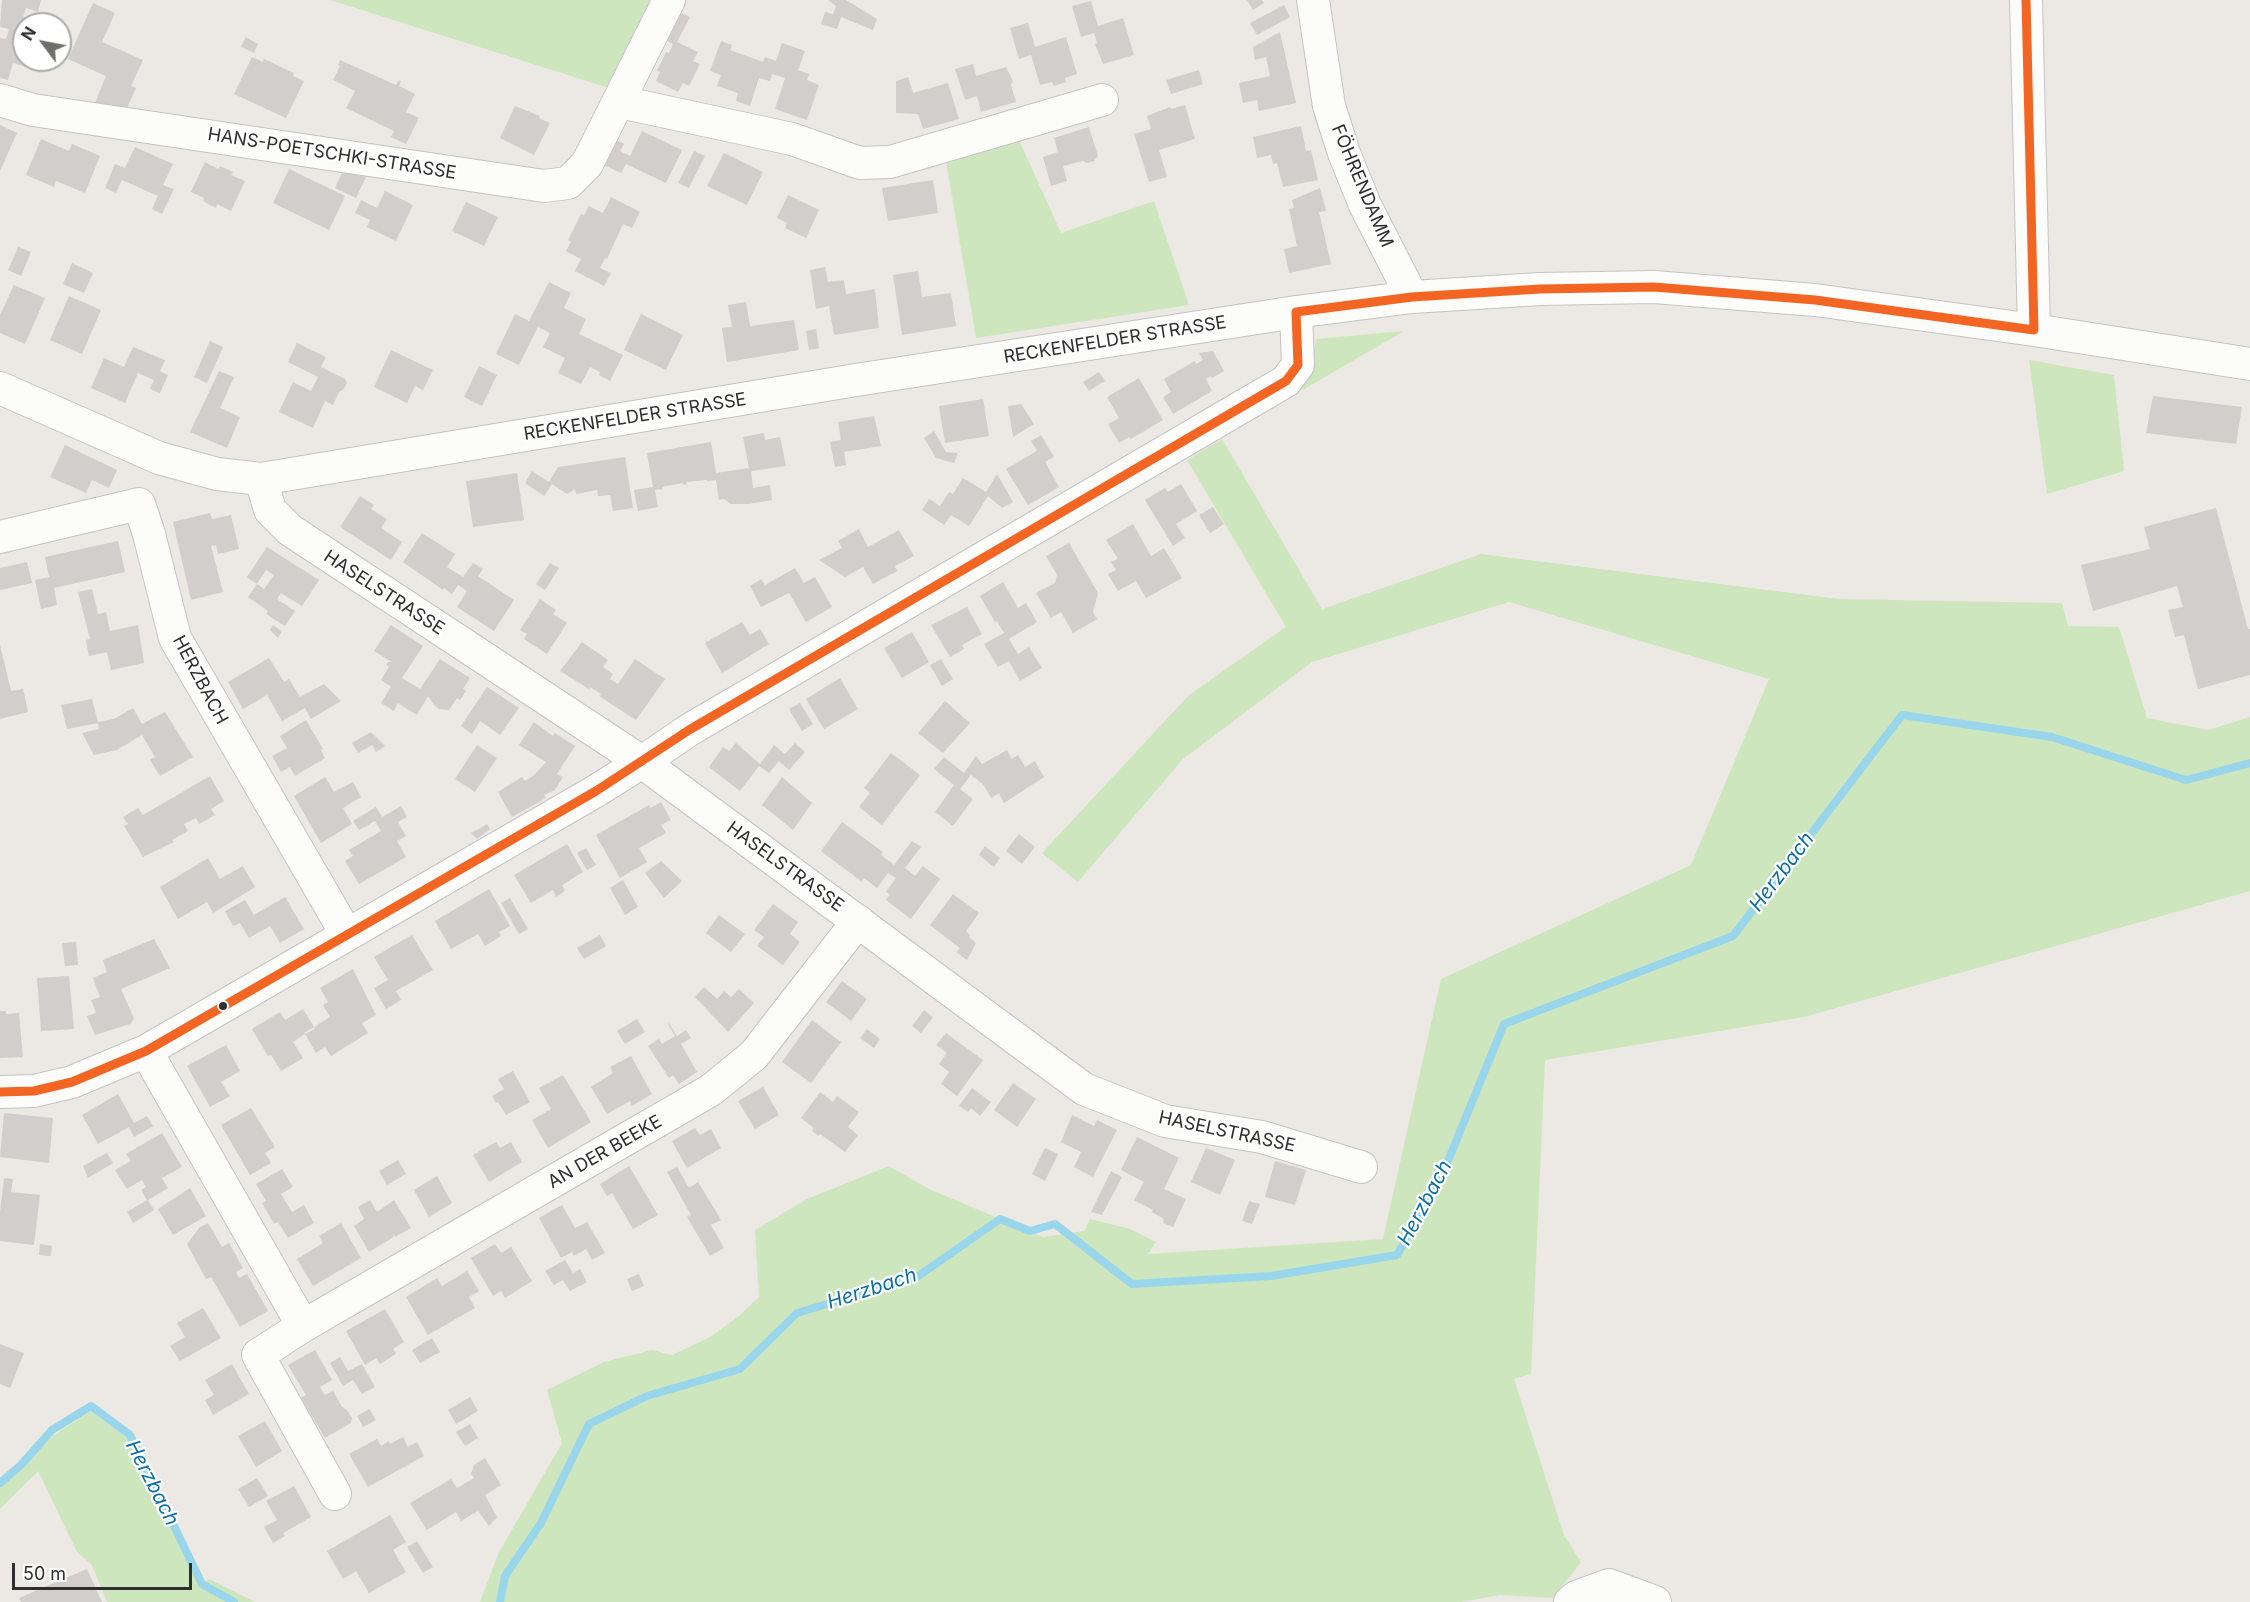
<!DOCTYPE html>
<html>
<head>
<meta charset="utf-8">
<style>
  body { margin:0 }
  #map { position:relative; width:2250px; height:1602px; overflow:hidden; background:#ece8e4; font-family:Inter,sans-serif }
  canvas { display:block }
  .north { position:absolute; left:12px; top:12px; width:60px; height:60px; box-sizing:border-box; background:#fff; border:2px solid #ababab; border-radius:50%; rotate:302deg; font-size:16px; font-weight:700; line-height:24px; text-align:center; color:#2e2e2e }
  .north::after { content:''; display:block; margin:auto; width:21px; height:27px; background:#706f6e; clip-path:polygon(50% 0,100% 100%,50% 72%,0 100%) }
  .scale { position:absolute; left:12px; top:1563px; width:180px; height:27px; box-sizing:border-box; border:3px solid #2e2e2e; border-top:0; padding-left:8px; font-size:18px; line-height:21px; white-space:nowrap; color:#2e2e2e; -webkit-text-stroke:4px #fff; paint-order:stroke }
</style>
</head>
<body>
<div id="map">
<canvas width="2250" height="1602"></canvas>
<div class="north">N</div>
<div class="scale">50 m</div>
</div>
<script>
const context = document.querySelector('canvas').getContext('2d');
context.lineJoin = 'round';
function fill(path, color) {
  context.fillStyle = color;
  context.fill(path, 'evenodd');
}
function toPath(rows) {
  const path = new Path2D();
  for (const r of rows) {
    path.moveTo(r[0], r[1]);
    for (let i = 2; i < r.length; i += 2) path.lineTo(r[i], r[i + 1]);
  }
  return path;
}
function trace(path, color, width, dash) {
  context.strokeStyle = color;
  context.lineWidth = width;
  context.lineCap = dash ? 'butt' : 'round';
  context.setLineDash(dash || []);
  context.stroke(path);
}
function label(font, color, halo, rows, align = 'center') {
  context.font = font + ' Inter,sans-serif';
  context.lineWidth = 4.5;
  context.setLineDash([]);
  context.textBaseline = 'middle';
  context.strokeStyle = halo;
  context.fillStyle = color;
  for (const [text, x, y, turn = 0] of rows) {
    context.save();
    context.translate(x, y);
    context.rotate((+turn || 0) * Math.PI / 180);
    context.textAlign = isNaN(turn) ? turn : align;
    if (halo) context.strokeText(text, 0, 0);
    context.fillText(text, 0, 0);
    context.restore();
  }
}
const green = toPath([
  [330,0,653,0,609,88],
  [1019,140,1061,233,1154,201,1189,305,976,338,946,161],
  [1404,331,1301,391,1312,365,1316,339],
  [2029,360,2114,375,2124,471,2047,494],
  [1222,439,1322,609,1481,554,1839,599,2062,603,2068,626,2119,627,2147,718,2208,730,2250,717,2250,891,1804,1017,1545,1060,1531,1374,1514,1379,1564,1535,1581,1562,1553,1598,1500,1595,1461,1602,480,1602,498,1554,562,1443,547,1390,604,1362,652,1350,672,1355,710,1337,739,1316,759,1297,755,1230,807,1199,889,1166,929,1189,1043,1237,1084,1231,1090,1219,1130,1229,1156,1242,1148,1254,1383,1239,1441,979,1691,865,1769,679,1509,602,1312,662,1183,759,1078,882,1042,853,1189,695,1286,627,1187,460],
  [91,1411,129,1439,201,1586,209,1579,255,1602,107,1602,92,1565,77,1552,38,1471,0,1509,0,1488,54,1435]
]);
const stream = toPath([
  [0,1483,21,1465,52,1430,91,1406,130,1435,202,1584,234,1602],
  [500,1602,505,1576,541,1523,589,1424,647,1396,740,1369,797,1313,917,1277,1000,1219,1030,1231,1055,1224,1132,1284,1271,1276,1397,1255,1441,1178,1504,1024,1733,936,1902,715,2052,737,2186,780,2250,763]
]);
const building = toPath([
  [2,0,41,0,38,12,26,8,23,17,30,19,28,24,24,24,24,60,28,60,26,67,13,63,8,80,0,78,0,38,6,39,9,29,0,27],
  [828,0,846,0,877,19,873,30,841,17,837,29,821,24,825,12,833,14,836,6],
  [1247,0,1262,0,1264,3,1253,10],
  [1091,1,1098,26,1123,18,1134,55,1103,64,1095,44,1097,43,1094,33,1081,37,1072,6],
  [93,3,115,13,102,42,143,60,131,86,136,88,127,108,95,103,106,76,68,59],
  [1284,5,1290,17,1257,35,1250,23],
  [675,10,690,17,677,42,698,52,693,61,700,64,689,86,683,83,678,92,656,81,660,72,657,71,666,52,669,53,673,44,661,38],
  [1028,23,1035,47,1066,37,1077,74,1065,78,1066,82,1054,86,1052,82,1040,85,1031,55,1019,59,1010,28],
  [1280,32,1296,103,1259,111,1257,100,1243,103,1239,83,1270,76,1266,57,1255,60,1253,47],
  [246,37,258,44,254,53,241,47],
  [721,41,732,45,730,50,763,62,765,57,776,61,782,43,805,51,798,70,809,74,807,80,819,85,807,120,775,109,785,78,772,74,770,81,759,78,750,106,736,101,738,93,717,86,721,75,710,71],
  [252,57,263,62,264,59,294,73,293,76,304,81,286,118,234,94],
  [340,60,396,85,399,80,401,81,399,86,415,94,406,112,419,118,406,144,391,137,394,131,346,108,355,91,333,80,340,66,338,65],
  [973,64,976,76,1006,67,1013,81,1011,85,1016,102,981,112,977,96,965,100,955,69],
  [1199,70,1203,84,1171,94,1166,80],
  [908,77,913,93,948,83,959,119,923,129,918,114,896,113,896,81],
  [1185,105,1195,139,1159,150,1167,177,1149,182,1134,134,1151,129,1147,116,1170,107,1171,109],
  [515,106,540,116,539,118,550,123,534,155,500,138],
  [0,125,17,133,0,171],
  [1301,126,1306,151,1311,150,1318,180,1283,187,1277,163,1273,164,1271,155,1257,158,1253,137],
  [1089,127,1098,156,1094,161,1087,163,1083,161,1063,166,1067,181,1051,186,1043,157,1058,152,1054,138],
  [642,131,682,150,666,183,626,164,621,173,602,164,614,139,624,144,620,151,630,156],
  [41,139,69,151,72,144,100,156,85,193,56,181,54,187,26,175],
  [135,147,173,164,163,185,174,189,162,214,152,209,158,196,122,180,116,193,105,188,115,164,125,168],
  [694,151,705,156,689,188,678,183],
  [724,153,763,172,747,205,707,186],
  [205,162,218,169,220,166,233,172,231,175,245,181,231,211,217,204,216,208,203,201,204,198,191,192],
  [289,169,345,196,329,230,273,203],
  [343,171,366,177,356,198,335,188],
  [933,180,938,213,888,221,882,188],
  [1320,188,1326,211,1319,212,1331,264,1289,273,1284,249,1297,246,1289,209,1294,208,1292,200],
  [385,191,413,205,396,241,367,227,370,220,355,213,361,200,377,208],
  [788,195,819,210,806,238,785,228,787,223,777,218],
  [611,197,640,212,632,228,623,224,607,259,605,258,600,268,611,273,604,286,575,271,581,259,566,251,571,242,568,240,581,214,584,215,589,206,603,213],
  [466,202,498,217,484,246,452,231],
  [18,247,31,252,21,276,8,270],
  [72,263,93,273,84,293,63,284],
  [825,267,828,282,844,280,846,294,875,289,879,328,834,335,829,306,816,309,810,270],
  [918,271,922,297,951,293,956,326,902,335,893,275],
  [549,282,571,293,564,308,586,319,579,334,623,355,610,381,599,375,600,372,590,367,581,384,558,373,565,358,543,347,550,333,538,327,519,365,496,354,515,314,529,321],
  [14,285,45,298,25,344,0,333,0,315],
  [69,296,101,310,82,354,50,340],
  [746,302,750,326,794,320,799,350,727,362,722,328,732,327,728,305],
  [641,314,683,335,666,370,624,350],
  [816,329,819,348,809,350,806,331],
  [210,341,223,347,207,383,194,377],
  [297,343,326,357,321,367,345,379,347,383,343,390,339,392,333,405,325,401,313,428,279,412,293,382,311,391,318,377,288,362],
  [133,347,165,360,160,371,168,375,160,393,150,389,154,380,138,373,125,403,91,388,104,358,124,367],
  [391,350,433,370,423,390,415,386,407,403,374,387],
  [1213,351,1224,371,1212,378,1211,376,1206,379,1212,391,1173,414,1163,397,1171,392,1164,379,1195,361,1196,364,1203,360,1199,353],
  [479,366,497,375,482,406,464,397],
  [219,371,234,377,220,408,240,417,227,448,190,432],
  [1099,372,1105,381,1089,391,1083,382],
  [1139,378,1163,420,1131,439,1129,437,1119,443,1108,424,1119,418,1107,397],
  [2153,396,2242,407,2236,444,2146,433],
  [983,399,989,436,945,443,939,406],
  [1021,404,1034,424,1013,437,1008,406],
  [874,416,881,446,844,452,846,465,835,467,830,442,841,440,838,422],
  [934,431,946,452,958,453,954,463,936,458,924,438],
  [764,433,765,440,780,437,786,466,751,471,753,488,770,485,772,500,749,504,731,504,724,499,719,500,716,480,707,481,707,480,686,482,687,484,683,485,683,483,662,487,663,489,655,490,658,507,638,511,634,490,653,487,647,453,711,442,716,473,749,468,743,437],
  [1041,435,1054,457,1045,462,1059,487,1028,505,1006,469,1037,451,1031,441],
  [65,445,117,470,109,488,92,480,86,493,50,477],
  [625,457,633,508,613,511,610,495,598,496,597,490,576,494,575,489,567,494,552,484,544,496,525,483,532,471,549,482,558,467],
  [517,473,524,520,473,527,466,481],
  [997,474,1013,502,1002,508,988,496,969,526,951,515,944,525,922,510,929,499,940,506,949,492,953,494,963,478,986,492],
  [1181,484,1197,511,1176,524,1185,538,1173,546,1145,500,1165,488,1168,492],
  [360,496,374,505,371,509,387,519,381,528,402,542,391,560,340,527],
  [1213,507,1224,524,1210,533,1199,515],
  [2216,508,2248,629,2250,629,2250,675,2198,689,2184,635,2175,637,2168,610,2183,607,2177,586,2093,611,2081,565,2150,549,2144,527],
  [210,513,212,519,231,515,239,549,218,554,216,545,211,546,223,592,191,600,173,522],
  [1133,524,1151,556,1164,548,1182,578,1146,598,1136,581,1118,591,1108,574,1116,570,1111,562,1118,559,1106,540],
  [859,529,868,547,899,530,914,556,895,566,897,571,873,584,863,567,845,577,819,560,842,548,838,541],
  [422,533,455,554,447,567,463,577,473,563,483,569,478,576,514,600,494,631,457,607,467,591,458,585,452,594,444,588,443,590,403,562],
  [118,541,125,572,54,588,57,605,41,609,35,580,49,577,45,557],
  [1069,543,1098,593,1093,612,1097,619,1073,633,1061,612,1051,618,1036,593,1055,583,1057,575,1046,556],
  [267,547,319,580,302,606,281,593,277,599,295,611,285,626,266,614,268,611,248,597,257,584,264,589,274,575,266,570,257,584,247,577],
  [27,562,32,583,0,590,0,568],
  [550,563,559,568,545,590,536,584],
  [795,568,804,583,815,577,832,607,806,622,789,593,761,607,750,586,761,579,765,585],
  [1003,582,1018,608,1026,603,1037,622,1009,639,1018,654,1029,647,1042,668,1020,681,1009,661,998,667,984,644,1004,633,997,621,995,622,980,596],
  [92,589,98,614,106,612,110,631,138,625,144,663,111,670,107,652,89,656,86,640,90,639,78,592],
  [540,599,556,610,553,614,567,623,547,654,524,639,527,634,520,630],
  [967,607,982,634,962,645,964,649,950,657,931,625],
  [742,622,750,635,760,629,769,644,722,673,705,643],
  [273,625,282,631,278,638,270,630],
  [391,625,423,646,402,678,420,689,440,659,470,678,463,689,466,691,460,700,457,698,449,710,439,709,434,705,428,696,417,715,398,703,394,711,381,703,391,687,381,680,389,667,386,665,388,662,392,662,374,651],
  [912,632,929,662,902,678,884,648],
  [582,642,608,660,603,667,613,674,610,679,618,684,635,659,665,679,636,720,599,696,601,694,590,687,589,689,560,671],
  [0,645,11,691,23,689,28,712,0,719],
  [269,658,284,682,289,679,300,697,324,684,341,701,311,719,305,708,282,721,267,695,243,709,228,682],
  [941,659,953,679,942,686,930,665],
  [840,678,858,709,824,729,806,699],
  [487,687,519,708,500,735,480,721,472,734,461,726],
  [92,699,98,722,114,719,133,708,142,724,165,712,193,757,160,776,150,760,155,757,142,735,117,750,94,755,82,733,99,729,98,723,67,729,61,705],
  [945,701,970,723,943,753,918,733],
  [800,703,813,724,802,731,789,709],
  [306,720,323,749,321,750,325,758,295,776,290,767,281,772,272,756,287,748,280,736],
  [534,722,553,736,555,733,575,746,557,774,563,777,555,790,544,795,546,798,512,817,498,792,522,777,525,781,533,776,546,762,519,745],
  [371,732,385,746,376,752,372,745,358,753,352,743],
  [736,743,760,764,774,745,785,754,795,743,805,752,789,770,779,761,769,773,759,766,740,791,709,767,723,747,729,751],
  [477,745,497,758,475,792,455,779],
  [1007,750,1012,759,1018,755,1025,767,1035,761,1044,777,1004,803,999,793,991,798,983,784,971,775,960,789,973,799,953,826,935,812,954,785,934,769,944,757,964,773,976,756,982,764],
  [891,753,920,775,882,825,859,807,870,793,864,788],
  [210,776,224,801,211,809,215,815,199,824,196,818,184,824,188,831,172,840,174,842,143,857,124,826,128,824,123,817,138,808,143,815],
  [325,777,334,792,353,782,361,797,343,808,352,824,321,843,294,796],
  [782,777,812,803,793,830,762,805],
  [661,802,671,820,661,825,666,833,639,848,647,862,620,878,596,835,649,805,651,808],
  [401,806,407,817,398,822,406,836,397,841,406,857,359,884,345,861,353,856,349,850,381,831,375,821,359,830,353,821,376,807,382,817],
  [842,822,883,852,881,855,894,865,912,841,921,847,905,868,915,876,923,866,940,879,911,919,886,900,890,895,886,892,896,878,888,873,877,888,864,878,861,881,821,851],
  [487,824,490,829,477,839,471,833],
  [1019,834,1035,847,1022,864,1006,851],
  [567,844,583,872,562,885,565,891,556,897,553,890,531,903,514,875],
  [985,846,1000,858,994,867,979,855],
  [586,848,596,865,587,870,577,853],
  [208,858,220,879,243,866,255,887,213,913,207,902,178,919,160,887],
  [661,861,682,881,664,898,645,873],
  [623,880,638,907,625,915,610,888],
  [489,889,510,926,499,932,501,936,485,946,478,934,451,949,435,921],
  [953,894,979,913,966,931,970,935,969,937,976,943,967,960,956,952,960,948,930,925],
  [285,897,304,929,280,943,270,926,249,938,240,923,233,926,225,911,245,900,254,915],
  [510,898,528,929,519,934,501,903],
  [773,904,798,922,790,934,800,942,783,965,757,946,764,937,754,930],
  [719,915,745,934,731,952,706,933],
  [412,935,433,970,396,991,401,1000,386,1009,374,988,388,980,374,957],
  [600,935,606,946,584,959,577,948],
  [154,939,170,968,121,989,134,1019,130,1024,95,1035,87,1016,96,1013,91,1000,100,997,93,978,107,972,103,960],
  [76,942,78,965,65,966,62,943],
  [353,969,376,1015,362,1023,368,1033,331,1056,325,1047,316,1053,305,1034,293,1042,303,1058,281,1071,271,1055,268,1056,252,1029,280,1012,285,1020,303,1009,314,1027,304,1033,305,1034,315,1029,314,1027,330,1017,323,1005,328,1002,320,988],
  [69,976,74,1029,41,1031,37,978],
  [842,981,867,999,851,1021,826,1002],
  [704,987,717,999,724,991,731,997,739,989,754,1003,728,1032,695,997],
  [924,1010,933,1017,921,1033,912,1026],
  [0,1011,6,1011,6,1014,19,1013,23,1057,0,1058],
  [637,1019,645,1032,625,1044,617,1031],
  [812,1020,841,1042,811,1083,782,1062],
  [669,1023,677,1036,686,1030,691,1038,681,1044,697,1072,679,1084,673,1075,669,1078,648,1046,659,1039,662,1044,675,1036,668,1024],
  [867,1029,880,1039,874,1048,860,1038],
  [946,1033,983,1060,957,1096,941,1084,949,1072,939,1064,947,1053,936,1045],
  [226,1045,240,1071,221,1082,230,1096,210,1107,187,1066],
  [631,1056,652,1094,632,1106,630,1101,607,1114,591,1087,613,1073,610,1067],
  [513,1071,530,1102,506,1115,498,1102,496,1103,492,1096,504,1089,498,1079],
  [563,1075,591,1122,548,1148,532,1120,551,1109,539,1088],
  [1013,1083,1036,1099,1017,1127,994,1110],
  [763,1087,779,1115,755,1129,738,1101],
  [972,1088,991,1102,980,1116,971,1108,968,1112,959,1106],
  [820,1092,833,1102,837,1096,859,1112,848,1127,858,1135,845,1152,820,1134,819,1136,812,1131,814,1128,801,1118],
  [118,1094,134,1123,147,1116,153,1126,134,1137,129,1127,98,1144,82,1115],
  [251,1108,275,1147,265,1153,271,1163,250,1175,221,1125],
  [4,1113,53,1118,49,1163,0,1157],
  [1072,1115,1094,1126,1097,1120,1117,1130,1093,1177,1074,1167,1081,1152,1061,1142],
  [695,1128,700,1135,711,1129,721,1148,687,1168,672,1141],
  [162,1133,182,1167,162,1178,168,1188,148,1200,154,1210,133,1223,127,1212,147,1200,141,1190,146,1187,142,1180,127,1189,115,1170,131,1161,126,1154],
  [1137,1137,1179,1158,1164,1189,1186,1199,1173,1227,1163,1223,1164,1219,1152,1212,1153,1210,1134,1200,1144,1182,1121,1170],
  [496,1142,500,1148,511,1142,522,1162,489,1182,473,1155],
  [1045,1148,1058,1154,1045,1181,1032,1174],
  [1206,1148,1235,1160,1220,1195,1191,1182],
  [107,1153,113,1163,88,1178,83,1166],
  [398,1160,406,1174,387,1185,379,1171],
  [1275,1161,1306,1170,1295,1205,1265,1197],
  [629,1166,658,1215,633,1229,612,1193,607,1196,600,1184],
  [677,1167,689,1188,698,1182,721,1220,711,1225,724,1248,710,1256,687,1217,691,1215,667,1172],
  [282,1169,293,1187,281,1194,292,1212,304,1205,314,1223,288,1238,278,1222,274,1224,262,1203,266,1201,256,1184],
  [1111,1171,1122,1177,1102,1215,1091,1212],
  [437,1176,452,1203,429,1217,414,1190],
  [4,1178,13,1179,11,1192,40,1195,34,1245,0,1241,0,1212],
  [190,1188,206,1216,173,1235,158,1209],
  [370,1200,377,1212,394,1200,411,1228,395,1237,394,1235,392,1238,369,1252,354,1226,364,1219,358,1207],
  [1249,1201,1260,1204,1252,1224,1242,1221],
  [562,1205,575,1228,587,1222,605,1253,592,1260,586,1249,574,1256,572,1252,561,1258,539,1218],
  [208,1223,222,1247,229,1243,243,1268,236,1272,239,1278,247,1274,268,1311,240,1327,211,1277,206,1279,187,1244,200,1227],
  [341,1223,361,1258,313,1286,297,1259,323,1243,319,1236],
  [40,1244,52,1246,51,1256,39,1255],
  [495,1244,501,1253,511,1247,532,1281,505,1298,501,1291,493,1296,471,1258],
  [565,1260,573,1273,580,1269,587,1282,570,1291,563,1280,554,1285,545,1271],
  [467,1271,479,1291,469,1297,475,1308,428,1335,406,1297,437,1278,442,1286],
  [639,1274,644,1286,632,1291,627,1279],
  [203,1308,221,1338,180,1361,170,1346,185,1337,177,1323],
  [385,1309,404,1342,393,1349,396,1354,380,1364,376,1358,365,1365,346,1331],
  [432,1338,440,1352,420,1363,412,1350],
  [0,1344,24,1353,10,1388,0,1384],
  [315,1350,332,1380,320,1387,325,1395,333,1391,342,1407,346,1409,352,1418,351,1423,325,1438,301,1398,306,1395,288,1365],
  [340,1357,348,1371,362,1364,375,1387,362,1394,353,1380,343,1386,330,1363],
  [232,1364,249,1394,213,1415,205,1400,214,1395,205,1380],
  [470,1397,478,1411,456,1424,448,1410],
  [369,1409,376,1420,363,1427,357,1416],
  [265,1421,282,1451,256,1467,238,1436],
  [470,1424,478,1438,465,1446,456,1432],
  [403,1437,408,1447,417,1442,424,1456,368,1487,349,1454,377,1439,381,1446,389,1441,390,1444],
  [485,1458,501,1485,485,1495,497,1517,489,1526,478,1511,461,1521,456,1512,427,1530,410,1503,451,1479,457,1488,474,1478,471,1474,474,1465],
  [257,1478,268,1496,249,1507,238,1489],
  [294,1486,311,1517,283,1533,285,1536,273,1543,264,1527,277,1520,266,1501],
  [390,1515,406,1542,393,1550,406,1572,369,1593,356,1571,343,1579,327,1551],
  [417,1541,433,1567,423,1573,407,1547],
  [87,1569,102,1602,21,1602,19,1598]
]);
const minor = toPath([
  [1313,0,1329,106,1344,153,1365,205,1412,297],
  [2026,0,2034,330],
  [0,100,33,110,544,186,568,183,587,164,669,0],
  [620,102,792,139,860,163,890,162,1102,100],
  [0,388,159,458,217,474,261,479,856,380,1296,312,1412,297,1540,289,1654,287,1815,300,2034,330,2250,364],
  [261,479,270,510,290,530,642,762,1084,1089,1165,1121,1262,1137,1361,1167],
  [0,537,139,504,149,534,175,638,347,935],
  [146,1051,303,1326],
  [0,1092,34,1091,72,1082,146,1051,596,791,642,762,689,730,1286,381,1298,365,1296,312],
  [335,1494,258,1355,303,1326,711,1090,754,1055,858,921],
  [1570,1602,1576,1597,1609,1585,1655,1602]
]);
const bus1 = toPath([
  [2026,0,2034,330],
  [1296,312,1412,297,1540,289,1654,287,1815,300,2034,330],
  [0,1092,34,1091,72,1082,146,1051,596,791,689,730,1286,381,1298,365,1296,312]
]);
const markers = [
  [223,1006,5,"#2e2e2e"]
];
const streetNames = [
  ["HANS-POETSCHKI-STRASSE",332,154,9],
  ["FÖHRENDAMM",1362,186,67],
  ["RECKENFELDER STRASSE",1115,340,-9],
  ["RECKENFELDER STRASSE",635,417,-9],
  ["HASELSTRASSE",384,593,33],
  ["HERZBACH",200,680,62],
  ["HASELSTRASSE",785,867,36],
  ["HASELSTRASSE",1227,1132,12],
  ["AN DER BEEKE",605,1152,-30]
];
const waterNames = [
  ["Herzbach",1782,872,-53],
  ["Herzbach",1425,1203,-62],
  ["Herzbach",872,1289,-18],
  ["Herzbach",152,1483,63]
];
fill(green, '#cee6be');
trace(stream, '#99d6ec', 8);
fill(building, '#d1cecb');
trace(minor, '#c5c4c5', 34);
trace(minor, '#fcfcfb', 32);
trace(bus1, '#f26522', 9);
for (const [x, y, r, color] of markers) {
  const dot = new Path2D();
  dot.arc(x, y, r, 0, 2 * Math.PI);
  context.fillStyle = color;
  context.fill(dot);
  trace(dot, '#fff', 2);
}
label('18px', '#2e2e2e', '#fff', streetNames);
label('italic 20px', '#0d6fa3', '#fff', waterNames);
</script>
</body>
</html>
